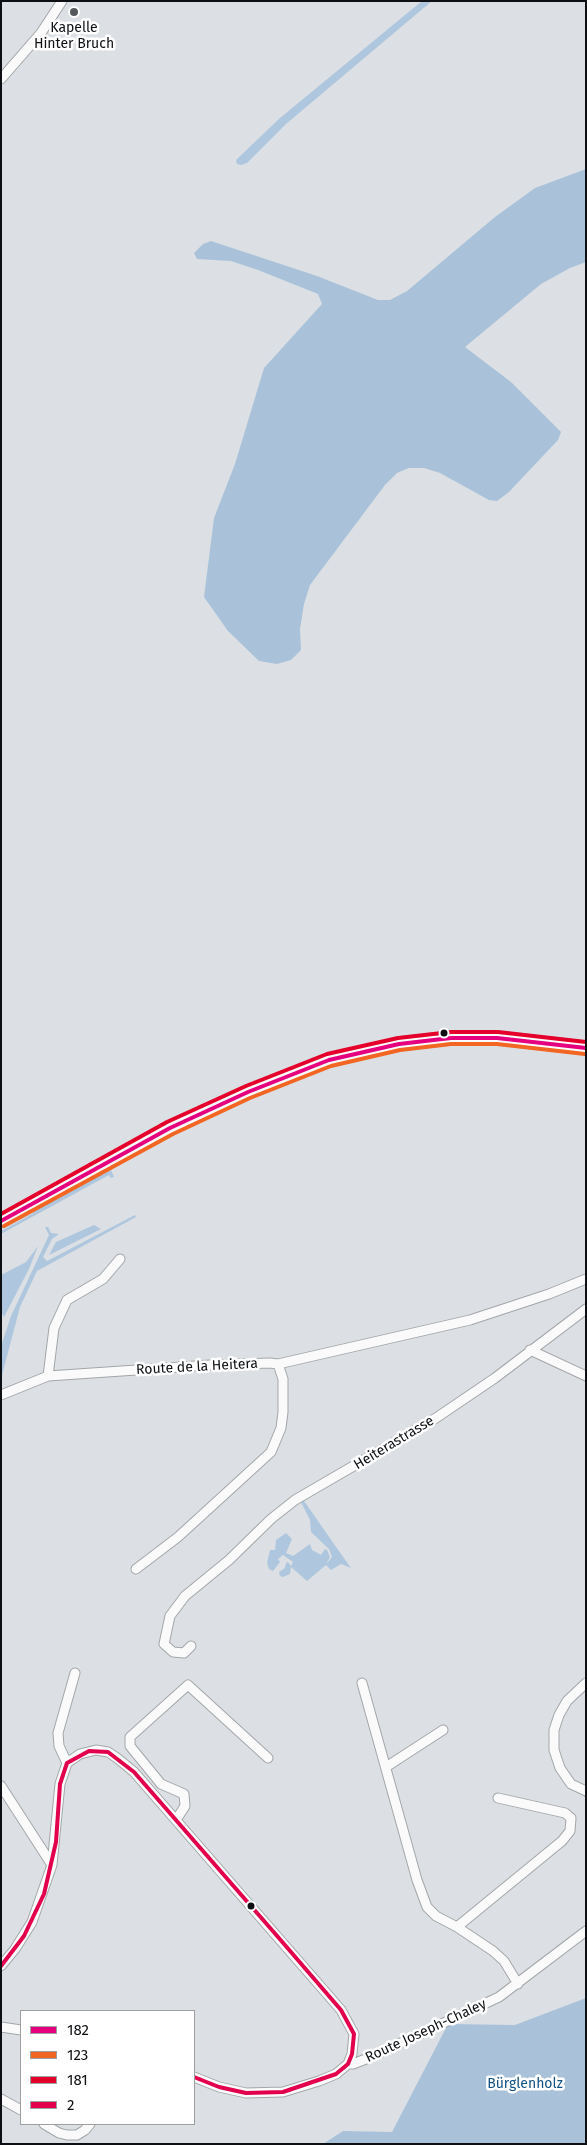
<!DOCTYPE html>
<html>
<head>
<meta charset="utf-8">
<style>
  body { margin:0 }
  #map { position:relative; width:587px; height:2145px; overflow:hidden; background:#dce0e4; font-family:"Fira Sans",sans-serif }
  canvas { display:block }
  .frame { position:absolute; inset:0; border:2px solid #0d0f12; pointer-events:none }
  .legend { position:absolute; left:20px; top:2010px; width:175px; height:115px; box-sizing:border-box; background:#fff; border:1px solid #9e9fa0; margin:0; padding:6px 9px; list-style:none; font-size:15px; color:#0d0f12 }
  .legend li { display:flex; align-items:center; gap:10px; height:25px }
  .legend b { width:25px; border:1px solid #9e9fa0 }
</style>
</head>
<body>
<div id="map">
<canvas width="587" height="2145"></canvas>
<div class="frame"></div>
<ul class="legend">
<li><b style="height:6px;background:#e5007d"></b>182</li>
<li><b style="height:6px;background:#f26522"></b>123</li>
<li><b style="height:6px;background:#e4002b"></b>181</li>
<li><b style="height:6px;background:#e2004c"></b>2</li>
</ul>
</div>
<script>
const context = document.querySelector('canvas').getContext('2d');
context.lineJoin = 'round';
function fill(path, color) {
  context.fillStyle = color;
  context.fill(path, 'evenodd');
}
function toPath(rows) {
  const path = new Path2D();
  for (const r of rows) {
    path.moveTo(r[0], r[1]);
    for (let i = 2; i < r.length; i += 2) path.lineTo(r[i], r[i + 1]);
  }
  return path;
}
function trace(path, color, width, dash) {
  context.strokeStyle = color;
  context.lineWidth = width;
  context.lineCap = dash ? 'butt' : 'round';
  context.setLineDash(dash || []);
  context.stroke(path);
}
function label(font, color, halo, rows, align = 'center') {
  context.font = font + ' "Fira Sans",sans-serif';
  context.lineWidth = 5;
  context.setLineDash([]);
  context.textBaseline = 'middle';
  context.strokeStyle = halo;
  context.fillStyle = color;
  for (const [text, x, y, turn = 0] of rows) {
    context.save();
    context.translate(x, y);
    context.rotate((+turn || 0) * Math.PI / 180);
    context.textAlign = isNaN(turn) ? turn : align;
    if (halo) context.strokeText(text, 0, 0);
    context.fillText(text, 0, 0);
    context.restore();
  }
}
const green = toPath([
  [422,1,432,1,286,124,247,163,241,165,237,164,236,160,280,118],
  [110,1168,114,1177,111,1178,109,1175,1,1234,1,1231,32,1214,37,1208],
  [135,1215,136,1217,37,1271,20,1307,1,1379,1,1346,11,1316,49,1235,45,1227,48,1227,51,1233,59,1234,52,1239,43,1257,47,1261],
  [94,1225,101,1229,49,1255,56,1242],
  [38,1246,29,1269,4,1317,1,1312,1,1275,26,1262],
  [302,1498,334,1544,351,1568,341,1564,331,1570,326,1565,307,1581,291,1567,290,1574,283,1577,280,1576,279,1572,285,1568,286,1563,288,1562,291,1566,293,1562,283,1555,278,1559,280,1562,273,1571,269,1569,267,1563,270,1550,275,1550,276,1540,286,1533,292,1539,286,1553,293,1556,310,1544,312,1550,321,1555,325,1549,327,1550,330,1557,326,1564,332,1557,329,1549,311,1532,310,1520,300,1500]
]);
const forest = toPath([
  [586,169,586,262,570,268,541,284,465,347,511,382,561,432,558,440,509,492,497,501,489,500,440,473,424,468,409,468,397,473,385,485,310,585,304,604,300,629,301,650,291,660,277,664,259,661,228,631,204,597,214,518,235,464,264,368,322,304,318,294,258,270,231,261,197,259,194,253,203,244,211,241,317,276,378,300,390,300,407,291,495,217,535,188],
  [586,1998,586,2144,323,2144,343,2131,392,2132,448,2024,515,2025]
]);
const minor = toPath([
  [1,79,41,33,62,1],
  [530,1350,586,1376],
  [278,1364,470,1320,549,1294,586,1279],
  [48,1376,54,1328,67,1300,103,1279,120,1259],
  [1,1395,48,1376,210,1365,270,1363,278,1364,283,1379,283,1412,281,1428,271,1452,178,1537,136,1569],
  [191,1646,184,1653,173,1652,164,1644,170,1616,185,1596,229,1560,271,1519,295,1500,436,1418,495,1378,586,1309],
  [362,1683,417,1880,427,1907,436,1916,457,1927,493,1951,504,1961,518,1984],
  [586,1683,567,1701,559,1715,554,1730,554,1750,560,1768,571,1784,586,1791],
  [67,1763,80,1754,96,1750,108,1752,117,1758,134,1772,341,2010,354,2034,352,2054,348,2064],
  [386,1767,443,1730],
  [1,1786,52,1865],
  [176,1820,185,1806,184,1794,161,1784,130,1746,130,1737,188,1685,268,1758],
  [457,1927,562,1841,570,1831,571,1818,565,1813,498,1798],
  [1,1966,15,1949,32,1922,52,1865,60,1784,67,1763,59,1746,58,1733,75,1673],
  [1,2027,21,2030],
  [194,2077,219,2087,246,2093,283,2092,319,2081,336,2074,348,2064,353,2064,371,2057,499,1997,586,1931],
  [1,2099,21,2110],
  [44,2124,59,2133,67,2135,77,2135,85,2130,90,2124]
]);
const secondary = toPath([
  [1,1221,170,1128,248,1092,329,1060,399,1044,451,1038,497,1038,586,1048]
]);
const bus1 = toPath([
  [1,1221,170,1128,248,1092,329,1060,399,1044,451,1038,497,1038,586,1048]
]);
const bus2 = toPath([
  [4,1226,173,1134,250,1098,331,1066,400,1050,451,1044,497,1044,585,1054]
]);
const bus3 = toPath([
  [1,1214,167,1122,246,1086,327,1054,398,1038,451,1032,498,1032,586,1042]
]);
const bus4 = toPath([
  [1,1966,24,1936,44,1894,56,1842,60,1784,67,1763,89,1751,108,1752,134,1772,278,1937,341,2010,354,2034,352,2054,348,2064,336,2074,283,2092,246,2093,219,2087,194,2077]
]);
const markers = [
  [74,12,5,"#55585c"],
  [444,1033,4.5,"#0d0f12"],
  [251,1906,4.5,"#0d0f12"]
];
const poiNames = [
  ["Kapelle",74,28],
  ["Hinter Bruch",74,44]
];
const streetNames = [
  ["Route de la Heitera",197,1367,-3],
  ["Heiterastrasse",394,1443,-31],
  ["Route Joseph-Chaley",426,2031,-25]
];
const parkNames = [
  ["Bürglenholz",525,2084]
];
fill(green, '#aec7de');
fill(forest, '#a9c2da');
trace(minor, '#a3a6a9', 11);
trace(secondary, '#a3a6a9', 15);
trace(minor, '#fafafb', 9);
trace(secondary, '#fafafb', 12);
trace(bus1, '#e5007d', 4);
trace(bus2, '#f26522', 4);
trace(bus3, '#e4002b', 4);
trace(bus4, '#e2004c', 4);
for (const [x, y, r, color] of markers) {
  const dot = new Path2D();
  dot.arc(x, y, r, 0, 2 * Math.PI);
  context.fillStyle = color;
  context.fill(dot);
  trace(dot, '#fff', 2);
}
label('14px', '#0d0f12', '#fff', poiNames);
label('14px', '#0d0f12', '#fff', streetNames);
label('14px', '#105184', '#fff', parkNames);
</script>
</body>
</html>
